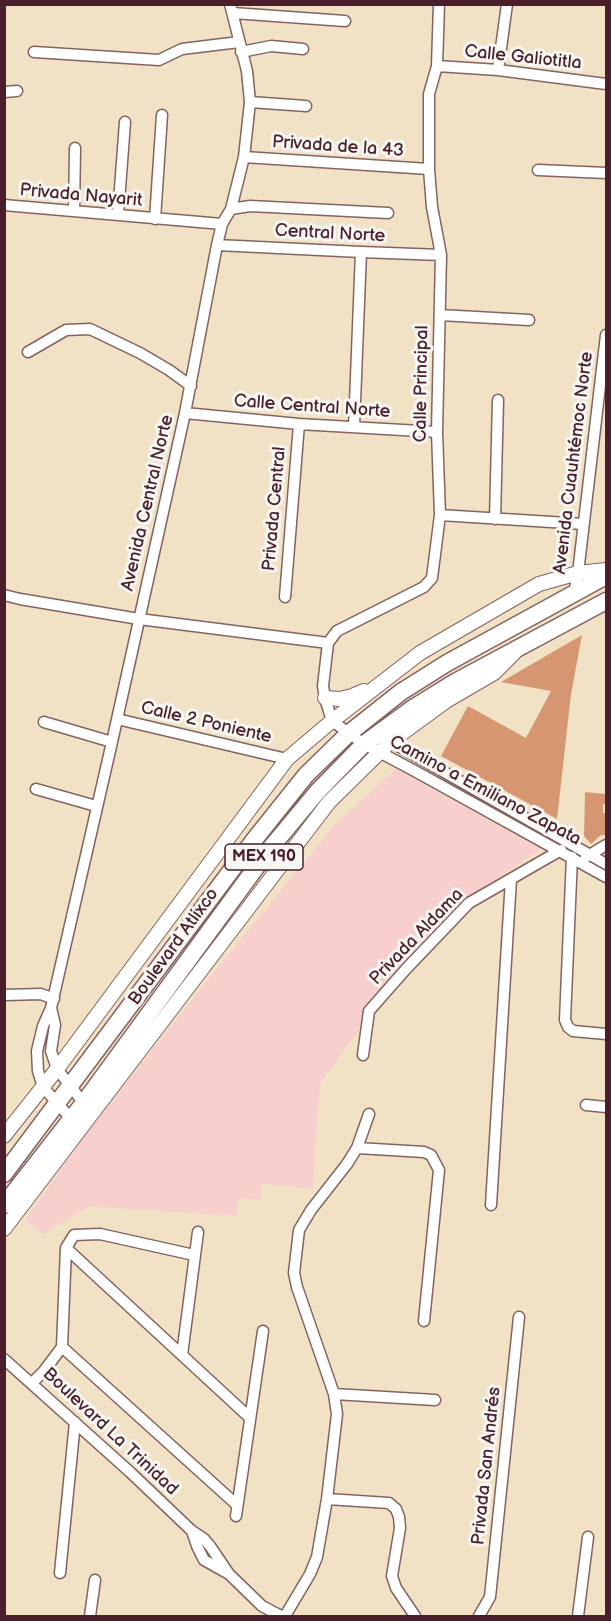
<!DOCTYPE html>
<html>
<head>
<meta charset="utf-8">
<style>
  body { margin:0 }
  #map { position:relative; width:611px; height:1621px; overflow:hidden; background:#f1e1c5; font-family:"Balsamiq Sans",sans-serif }
  canvas { display:block }
  .frame { position:absolute; inset:0; border:6px solid #4a1f2b; pointer-events:none }
</style>
</head>
<body>
<div id="map">
<canvas width="611" height="1621"></canvas>
<div class="frame"></div>
</div>
<script>
const context = document.querySelector('canvas').getContext('2d');
context.lineJoin = 'round';
function fill(path, color) {
  context.fillStyle = color;
  context.fill(path, 'evenodd');
}
function toPath(rows) {
  const path = new Path2D();
  for (const r of rows) {
    path.moveTo(r[0], r[1]);
    for (let i = 2; i < r.length; i += 2) path.lineTo(r[i], r[i + 1]);
  }
  return path;
}
function trace(path, color, width, dash) {
  context.strokeStyle = color;
  context.lineWidth = width;
  context.lineCap = dash ? 'butt' : 'round';
  context.setLineDash(dash || []);
  context.stroke(path);
}
function label(font, color, halo, rows, align = 'center') {
  context.font = font + ' "Balsamiq Sans",sans-serif';
  context.lineWidth = 6;
  context.setLineDash([]);
  context.textBaseline = 'middle';
  context.strokeStyle = halo;
  context.fillStyle = color;
  for (const [text, x, y, turn = 0] of rows) {
    context.save();
    context.translate(x, y);
    context.rotate((+turn || 0) * Math.PI / 180);
    context.textAlign = isNaN(turn) ? turn : align;
    if (halo) context.strokeText(text, 0, 0);
    context.fillText(text, 0, 0);
    context.restore();
  }
}
const built = toPath([
  [396,769,541,849,490,884,434,940,366,1021,320,1083,313,1189,262,1183,261,1200,239,1198,237,1216,89,1206,43,1234,25,1220,85,1135,201,988,334,826]
]);
const building = toPath([
  [582,635,571,694,557,819,441,756,468,706,526,738,551,691,501,682],
  [585,792,606,794,606,804,603,804,603,813,606,813,606,835,601,835,591,844,584,836]
]);
const minor = toPath([
  [439,4,437,66,429,94,429,169,432,207,441,255,437,432,440,515,432,578,424,587,337,631,328,643,323,686,325,698,332,721,364,744,413,770,606,877],
  [233,13,345,21],
  [34,52,159,60,182,49,239,42],
  [241,52,271,46,303,49],
  [437,66,498,70,606,84],
  [498,70,507,4],
  [4,92,17,91],
  [250,102,306,106],
  [244,157,429,169],
  [538,170,606,173],
  [4,205,222,224],
  [231,209,250,206,388,213],
  [74,211,75,148],
  [118,215,125,122],
  [155,219,162,115],
  [217,245,361,252,441,255],
  [440,315,529,320],
  [28,352,66,330,90,329,140,353,169,370,191,386],
  [185,413,299,424,437,432],
  [354,427,361,252],
  [440,515,583,524],
  [495,519,498,400],
  [574,594,578,573,606,335],
  [4,595,20,599,139,619,328,643],
  [285,597,299,424],
  [117,719,287,759],
  [44,722,112,742],
  [386,739,606,864],
  [36,789,96,806],
  [572,857,565,1020,568,1027,573,1031,606,1034],
  [586,857,606,845],
  [4,995,41,994,54,999],
  [51,1008,55,1025,51,1051,57,1069,86,1106],
  [363,1055,369,1011,406,969,469,903,561,850],
  [586,1105,606,1107],
  [74,1122,43,1087,38,1071,37,1051,43,1026,51,1008,112,742,185,413,217,245,222,224,231,209,244,157,250,102,247,71,230,4],
  [357,1148,424,1152,431,1155,439,1170,424,1321],
  [491,1205,511,879],
  [66,1248,249,1417],
  [62,1347,237,1505],
  [182,1355,198,1232],
  [4,1359,130,1472,192,1531,204,1539,210,1546,229,1574],
  [32,1383,44,1371,62,1347,66,1248,74,1235,100,1234,194,1255],
  [334,1394,435,1400],
  [327,1499,389,1503,396,1509,399,1517,400,1528,392,1576,396,1588,415,1616],
  [236,1516,263,1331],
  [192,1531,197,1546,204,1560,229,1574,262,1606,281,1616],
  [60,1573,75,1422],
  [90,1616,95,1580],
  [285,1616,310,1574,317,1557,327,1499,337,1414,334,1394,297,1287,294,1273,299,1230,311,1210,347,1164,357,1148,369,1114],
  [479,1616,490,1597,519,1317],
  [578,1616,588,1537]
]);
const tertiary = toPath([
  [325,698,340,699,352,696,364,691],
  [4,1136,57,1069,287,759,332,721,420,653,539,584,578,573,606,570],
  [4,1229,329,802,390,742,446,701,494,673,514,653]
]);
const primary = toPath([
  [4,1174,254,840,306,775,348,734,401,692,447,663,606,576],
  [4,1205,83,1104,268,851,318,791,364,744,413,708,455,682,606,601]
]);
const shields = [
  [264,857,78]
];
const shieldNames = [
  ["MEX 190",264,857]
];
const streetNames = [
  ["Calle Galiotitla",523,58,6],
  ["Privada de la 43",338,147,4],
  ["Privada Nayarit",81,196,5],
  ["Central Norte",330,234,3],
  ["Calle Principal",422,384,-89],
  ["Calle Central Norte",312,407,4],
  ["Avenida Cuauhtémoc Norte",574,463,-83],
  ["Avenida Central Norte",148,503,-77],
  ["Privada Central",275,509,-85],
  ["Calle 2 Poniente",206,723,13],
  ["Camino a Emiliano Zapata",485,791,28],
  ["Privada Aldama",417,937,-46],
  ["Boulevard Atlixco",174,947,-54],
  ["Boulevard La Trinidad",110,1432,43],
  ["Privada San Andrés",487,1466,-84]
];
fill(built, '#f7d0cd');
fill(building, '#d79672');
trace(minor, '#846361', 13);
trace(tertiary, '#846361', 16);
trace(primary, '#846361', 19);
trace(minor, '#fff', 10);
trace(tertiary, '#fff', 14);
trace(primary, '#fff', 16);
for (const [x, y, w] of shields) {
  const box = new Path2D();
  box.roundRect(x - w / 2, y - 13, w, 26, 4.5);
  context.fillStyle = '#f6f6f2';
  context.fill(box);
  trace(box, '#4a1f2b', 1.5);
}
label('bold 16px', '#4a1f2b', null, shieldNames);
label('18px', '#4a1f2b', '#f6f6f2', streetNames);
</script>
</body>
</html>
